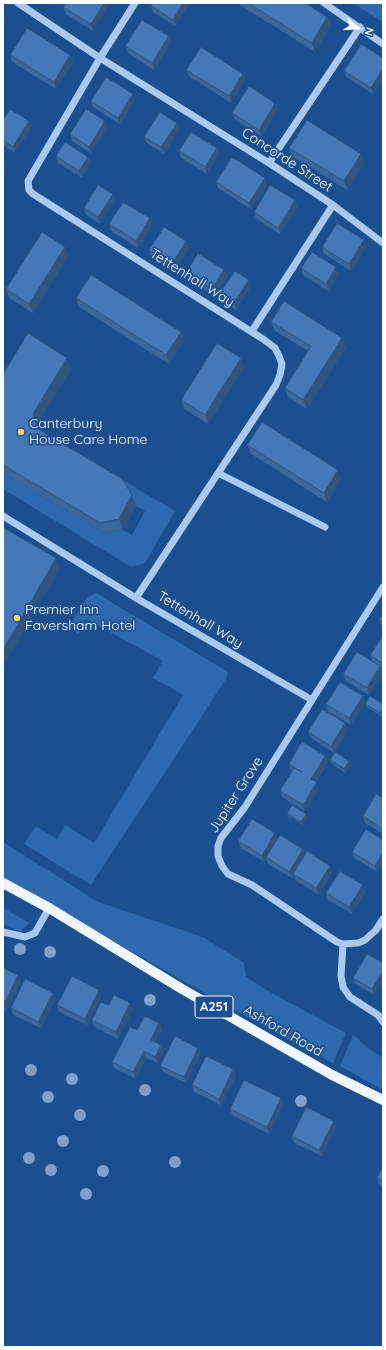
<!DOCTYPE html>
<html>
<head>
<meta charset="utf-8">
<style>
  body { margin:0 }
  #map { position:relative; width:386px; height:1350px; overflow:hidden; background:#1b4f8f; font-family:Quicksand,sans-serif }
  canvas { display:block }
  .frame { position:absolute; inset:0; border:4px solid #fff; pointer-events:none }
  .north { position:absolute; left:338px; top:8px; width:40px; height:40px; -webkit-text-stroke:3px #1b4f8f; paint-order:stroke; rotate:108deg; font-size:11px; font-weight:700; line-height:16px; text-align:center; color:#fff }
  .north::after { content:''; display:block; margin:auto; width:14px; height:18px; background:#fff; clip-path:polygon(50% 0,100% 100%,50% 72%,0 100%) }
</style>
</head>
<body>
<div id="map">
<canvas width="386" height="1350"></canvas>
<div class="frame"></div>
<div class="north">N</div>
</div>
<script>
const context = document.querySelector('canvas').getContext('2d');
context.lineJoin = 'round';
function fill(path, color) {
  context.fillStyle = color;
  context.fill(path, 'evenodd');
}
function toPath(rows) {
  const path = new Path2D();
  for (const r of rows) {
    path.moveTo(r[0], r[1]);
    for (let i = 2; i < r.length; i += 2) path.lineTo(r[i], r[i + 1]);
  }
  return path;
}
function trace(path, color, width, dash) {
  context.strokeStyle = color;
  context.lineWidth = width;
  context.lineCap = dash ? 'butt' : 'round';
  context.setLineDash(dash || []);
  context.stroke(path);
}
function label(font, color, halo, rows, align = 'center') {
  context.font = font + ' Quicksand,sans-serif';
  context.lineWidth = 3.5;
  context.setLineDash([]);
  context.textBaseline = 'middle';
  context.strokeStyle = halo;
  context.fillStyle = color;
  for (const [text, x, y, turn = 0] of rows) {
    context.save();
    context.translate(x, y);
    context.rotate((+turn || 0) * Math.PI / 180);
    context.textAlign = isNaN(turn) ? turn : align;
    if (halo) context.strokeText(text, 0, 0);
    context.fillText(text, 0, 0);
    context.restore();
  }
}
const green = toPath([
  [353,3,383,3,383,22],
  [77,453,175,511,145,563,131,567,3,489,3,473,104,533,123,530,132,535,145,511,136,506,126,490],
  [96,593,228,672,226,679,91,885,24,844,36,826,57,839,65,825,94,843,183,695,153,678,163,661,86,619,78,634,71,628,70,625,87,598],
  [3,842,98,902,203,937,244,963,246,977,275,995,346,1033,333,1063,259,1024,3,878],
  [3,907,5,909,29,923,20,932,3,923],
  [353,1035,367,1047,383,1058,383,1090,340,1066]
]);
const minor = toPath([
  [18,3,100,58,269,163,333,205,252,331],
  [135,3,100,58,28,181,29,190,33,194,263,339,275,348,279,356,282,364,280,375,276,385,136,598],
  [324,3,383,44],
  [269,163,360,27],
  [333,205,383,243],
  [218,473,325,527],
  [3,516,136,598,312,700,383,587],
  [312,700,245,807,221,838,218,846,218,856,222,866,228,874,252,885,337,942,343,944,358,943,365,940,376,930,383,919],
  [3,932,25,937,35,933,49,908],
  [343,944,341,976,343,987,350,997,378,1015,383,1022]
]);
const major = toPath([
  [3,883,49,908,182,989,332,1075,383,1100]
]);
const trees = [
  [20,949],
  [50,952],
  [150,1000],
  [31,1070],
  [72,1079],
  [145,1090],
  [48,1097],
  [301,1101],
  [80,1115],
  [63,1141],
  [29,1158],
  [175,1162],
  [51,1170],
  [103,1171],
  [86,1194]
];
const wall = toPath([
  [153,3,190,3,175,26,153,12,151,6],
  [237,3,305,3,327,17,331,26,315,52],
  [108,6,93,31,66,14,63,7],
  [169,36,171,43,154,70,128,53,125,46],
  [10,55,70,55,73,62,56,89,12,62],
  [383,58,383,78,373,94,346,77,344,71],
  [186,70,243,74,245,80,231,103,189,76],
  [135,100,120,124,93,107,91,101],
  [275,103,278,110,261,136,235,120,232,113],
  [3,120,29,121,31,128,15,153,3,145],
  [177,123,179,129,164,154,147,143,144,137],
  [108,128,91,153,72,141,70,134],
  [217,148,219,154,207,174,181,158,179,151],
  [289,148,364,163,347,190,293,157],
  [56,156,88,157,90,163,82,178,58,163],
  [216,182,267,185,251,209,218,188],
  [115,200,100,224,86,215,84,208],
  [295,200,297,207,280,234,256,219,254,212],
  [109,224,152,225,138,248,111,231],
  [364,240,366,247,351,271,324,254,322,247],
  [186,241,189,248,175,271,151,256,149,250],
  [65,247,68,256,33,313,9,298,6,289],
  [336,267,339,274,328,291,303,275,301,268],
  [224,270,227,276,214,296,188,279,186,273],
  [251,286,236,310,222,301,219,294],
  [76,298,184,341,169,364,79,307],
  [271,322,346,347,307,409,288,397,285,388,308,351,275,331],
  [241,358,244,367,208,424,184,409,181,400],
  [71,369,37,424,38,430,132,495,136,506,123,530,104,533,3,473,3,374],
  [247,445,341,479,327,502,251,454],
  [383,614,383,628,382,627,379,620],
  [383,636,383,669,380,667,382,673,369,695,346,681,343,674,372,662,370,655],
  [365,702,351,725,328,711,326,704],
  [365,704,383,704,383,713,381,716,366,707],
  [348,730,334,753,311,738,308,732],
  [330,760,351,765,345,773,331,763],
  [328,762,316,782,319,789,305,811,282,797,280,791,292,771,291,770,289,764],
  [383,798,383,834,365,823,363,816],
  [287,813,308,818,303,825,289,816],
  [366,829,377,872,354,858,352,852],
  [278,839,303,849,305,855,332,872,319,895,296,881,294,875,292,878,268,864,266,858,264,862,241,848,238,841],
  [363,885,365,892,352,914,328,900,326,893],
  [383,963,374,995,355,984,353,978],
  [3,968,21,981,6,1011,3,1009],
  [53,993,55,999,41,1028,13,1015,11,1008],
  [101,996,87,1025,59,1012,57,1005],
  [109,1005,133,1009,118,1039,94,1027,92,1020],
  [159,1023,162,1030,155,1042,161,1045,163,1052,158,1063,146,1058,136,1079,114,1068,112,1062,137,1030],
  [198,1048,200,1054,186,1083,163,1072,160,1066],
  [233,1069,236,1076,221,1105,194,1092,192,1085],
  [281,1098,283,1105,269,1134,232,1115,230,1109],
  [334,1121,336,1127,322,1156,294,1143,292,1136],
  [383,1166,383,1186,379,1184,377,1178]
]);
const shadedWall = toPath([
  [104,3,107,3,108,6,93,31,91,24],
  [183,3,190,3,175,26,173,20],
  [3,16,5,21,3,24],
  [327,17,331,26,315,52,312,43],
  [169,36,171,43,154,70,152,63],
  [70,55,73,62,56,89,54,82],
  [383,68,383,78,373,94,371,88],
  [243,74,245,80,231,103,229,96],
  [133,94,135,100,120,124,118,118],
  [275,103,278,110,261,136,259,130],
  [29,121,31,128,15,153,13,147],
  [105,121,108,128,91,153,89,147],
  [177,123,179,129,164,154,161,147],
  [217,148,219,154,207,174,205,167],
  [361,154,364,163,347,190,344,181],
  [88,157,90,163,82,178,79,171],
  [4,161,6,167,3,172,3,162],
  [265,178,267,185,251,209,249,203],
  [113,194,115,200,100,224,98,217],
  [295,200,297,207,280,234,278,228],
  [150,218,152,225,138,248,136,241],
  [364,240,366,247,351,271,349,264],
  [186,241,189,248,175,271,172,264],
  [65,247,68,256,33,313,29,304],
  [336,267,339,274,328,291,326,284],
  [224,270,227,276,214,296,212,289],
  [249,280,251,286,236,310,234,303],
  [181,332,184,341,169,364,166,355],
  [342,338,346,347,307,409,303,400],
  [67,358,71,369,37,424,42,440,33,414],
  [241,358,244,367,208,424,205,415],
  [338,470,341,479,327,502,324,493],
  [132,495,136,506,123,530,119,519],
  [56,558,60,569,3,667,3,650],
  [380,666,382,673,369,695,367,688],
  [363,696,365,702,351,725,349,718],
  [383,708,383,713,381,716,380,713],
  [345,723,348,730,334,753,331,746],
  [325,756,328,762,313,785,311,779],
  [349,761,351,765,345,773,344,769],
  [317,782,319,789,305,811,303,805],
  [306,814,308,818,303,825,301,822],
  [275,833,278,840,264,862,262,856],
  [303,849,305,856,292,878,289,872],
  [383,852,383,863,377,872,375,866],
  [330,866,332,872,319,895,316,888],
  [363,885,365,892,352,914,349,907],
  [383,971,383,981,374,995,372,989],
  [18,975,21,981,6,1011,4,1004],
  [99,990,101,996,87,1025,85,1019],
  [53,993,55,999,41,1028,38,1022],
  [130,1003,133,1009,118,1039,116,1032],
  [159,1023,162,1030,153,1047,151,1040],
  [161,1045,163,1052,158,1063,155,1057],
  [198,1048,200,1054,186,1083,184,1077],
  [144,1051,146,1058,136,1079,133,1072],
  [233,1069,236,1076,221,1105,219,1099],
  [281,1098,283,1105,269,1134,267,1127],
  [334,1121,336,1127,322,1156,319,1150]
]);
const building = toPath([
  [66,3,104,3,91,24,63,7,66,3],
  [153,3,183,3,173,20,151,6,153,3],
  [248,3,305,3,327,17,312,43,248,3],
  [142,20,169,36,152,63,125,46,142,20],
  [27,28,70,55,54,82,10,55,27,28],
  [361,44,383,58,383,68,371,88,344,71,361,44],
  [201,47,243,74,229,96,186,70,201,47],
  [106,77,133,94,118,118,91,101,106,77],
  [249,86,275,103,259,130,232,113,249,86],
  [10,109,29,121,13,147,3,140,3,120,10,109],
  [86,109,105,121,89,147,70,134,86,109],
  [160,112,177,123,161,147,144,137,160,112],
  [307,120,361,154,344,181,289,148,307,120],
  [191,132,217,148,205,167,179,151,191,132],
  [65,142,88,157,79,171,56,156,65,142],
  [232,157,265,178,249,203,216,182,232,157],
  [98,185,113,194,98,217,84,208,98,185],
  [270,185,295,200,278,228,254,212,270,185],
  [123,202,150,218,136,241,109,224,123,202],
  [337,223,364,240,349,264,322,247,337,223],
  [164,227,186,241,172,264,149,250,164,227],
  [42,232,65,247,29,304,6,289,42,232],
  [312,252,336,267,326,284,301,268,312,252],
  [198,253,224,270,212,289,186,273,198,253],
  [235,271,249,280,234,303,219,294,235,271],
  [91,275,181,332,166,355,76,298,91,275],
  [284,301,342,338,303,400,285,388,311,346,271,322,284,301],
  [28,333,67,358,33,414,38,429,122,479,132,495,119,519,100,523,3,465,3,374,28,333],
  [217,343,241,358,205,415,181,400,217,343],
  [262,422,338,470,324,493,247,445,262,422],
  [4,528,56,558,3,650,3,531,4,528],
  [383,614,383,623,379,620,383,614],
  [383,636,383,664,370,655,383,636],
  [357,652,380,666,367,688,343,674,357,652],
  [340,682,363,696,349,718,326,704,340,682],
  [370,696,383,704,383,708,380,713,365,704,370,696],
  [322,709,345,723,331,746,308,732,322,709],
  [302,741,325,756,311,779,317,782,303,805,280,791,294,768,302,772,289,764,302,741],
  [335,752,349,761,344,769,330,760,335,752],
  [376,794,383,798,383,829,363,816,376,794],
  [292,805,306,814,301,822,287,813,292,805],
  [252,819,275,833,262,856,238,841,252,819],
  [366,829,383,840,383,852,375,866,352,852,366,829],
  [280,835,303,849,289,872,266,857,280,835],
  [307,851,330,866,316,888,293,874,307,851],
  [340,871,363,885,349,907,326,893,340,871],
  [367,954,383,963,383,971,372,989,353,978,367,954],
  [3,968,18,975,4,1004,3,1004,3,968],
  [72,976,99,990,85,1019,57,1005,72,976],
  [25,979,53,993,38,1022,11,1008,25,979],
  [114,995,130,1003,116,1032,92,1020,101,1002,109,1005,114,995],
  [145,1016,159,1023,151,1040,161,1045,155,1057,144,1051,133,1072,112,1062,130,1027,137,1030,145,1016],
  [175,1036,198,1048,184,1077,160,1066,175,1036],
  [206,1056,233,1069,219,1099,192,1085,206,1056],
  [244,1080,281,1098,267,1127,230,1109,244,1080],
  [306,1107,334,1121,319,1150,292,1136,306,1107],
  [383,1166,383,1181,377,1178,383,1166]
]);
const markers = [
  [21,432,4,"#ffd166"],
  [17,618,4,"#ffd166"]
];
const shields = [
  [214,1007,38]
];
const shieldNames = [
  ["A251",214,1007]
];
const streetNames = [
  ["Concorde Street",287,160,33],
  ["Tettenhall Way",192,278,32],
  ["Tettenhall Way",200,620,31],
  ["Jupiter Grove",236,795,-57],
  ["Ashford Road",283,1031,30]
];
const poiNames = [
  ["Canterbury",29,424],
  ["House Care Home",29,440],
  ["Premier Inn",25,610],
  ["Faversham Hotel",25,626]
];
fill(green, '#2e69ad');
trace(minor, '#a9c9ee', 7);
trace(major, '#f0f6ff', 10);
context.fillStyle = '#7ea0ca';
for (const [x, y] of trees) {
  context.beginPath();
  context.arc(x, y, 6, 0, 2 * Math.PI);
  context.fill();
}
fill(wall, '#3a679d');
fill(shadedWall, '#305480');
fill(building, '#4478b7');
trace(building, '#305480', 1);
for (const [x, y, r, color] of markers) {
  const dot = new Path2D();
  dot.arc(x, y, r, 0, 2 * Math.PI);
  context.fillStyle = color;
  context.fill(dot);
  trace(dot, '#1b4f8f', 1.5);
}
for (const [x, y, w] of shields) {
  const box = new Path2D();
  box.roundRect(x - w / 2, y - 11, w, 22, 3);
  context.fillStyle = '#1b4f8f';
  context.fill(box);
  trace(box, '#fff', 1);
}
label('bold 13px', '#fff', null, shieldNames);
label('14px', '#fff', '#1b4f8f', streetNames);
label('14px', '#fff', '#1b4f8f', poiNames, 'left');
</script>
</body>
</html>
